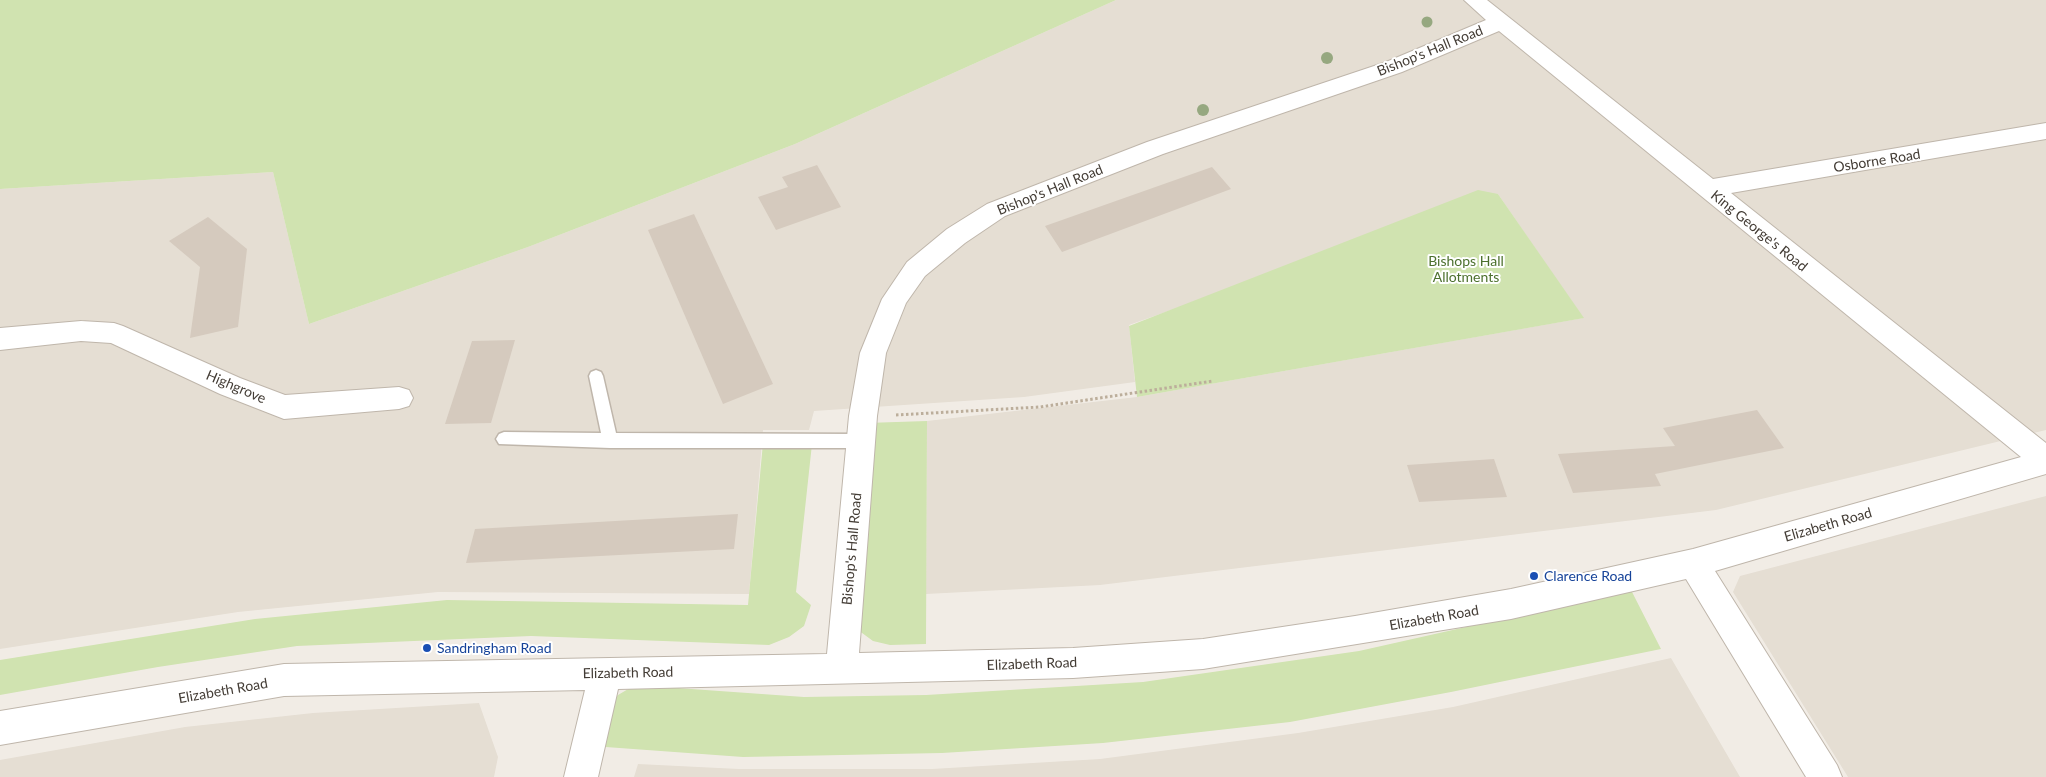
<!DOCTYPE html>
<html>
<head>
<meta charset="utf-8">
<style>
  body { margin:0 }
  canvas { display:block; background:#f1ece5 }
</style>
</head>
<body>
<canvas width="2046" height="777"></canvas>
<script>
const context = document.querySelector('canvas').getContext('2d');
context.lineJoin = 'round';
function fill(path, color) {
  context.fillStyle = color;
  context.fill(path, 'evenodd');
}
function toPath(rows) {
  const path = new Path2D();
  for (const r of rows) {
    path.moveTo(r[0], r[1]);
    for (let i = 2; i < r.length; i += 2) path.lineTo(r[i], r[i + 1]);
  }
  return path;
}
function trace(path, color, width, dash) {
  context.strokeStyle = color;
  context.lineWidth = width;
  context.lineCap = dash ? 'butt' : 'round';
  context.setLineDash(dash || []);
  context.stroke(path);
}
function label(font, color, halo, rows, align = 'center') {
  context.font = font + ' Lato,sans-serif';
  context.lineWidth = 4;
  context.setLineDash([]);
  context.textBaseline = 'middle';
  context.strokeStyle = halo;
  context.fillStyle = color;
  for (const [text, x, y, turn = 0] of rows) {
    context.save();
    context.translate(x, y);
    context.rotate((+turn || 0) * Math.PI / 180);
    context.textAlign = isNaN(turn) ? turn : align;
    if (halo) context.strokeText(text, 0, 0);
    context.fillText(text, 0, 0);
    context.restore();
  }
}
const residential = toPath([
  [1116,0,2046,0,2046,430,1716,510,1100,585,926,594,927,421,1137,397,1583,318,1498,194,1129,325,1135,382,1024,397,814,411,809,430,763,430,749,594,438,592,238,612,0,649,0,189,273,172,309,324,528,247,795,144],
  [2046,496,2046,777,1848,777,1733,592,1740,576],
  [1671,658,1740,777,634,777,638,764,739,769,932,769,1100,759,1298,733,1453,707],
  [479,703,498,757,494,777,0,777,0,760,185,727,313,713]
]);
const green = toPath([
  [0,0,1116,0,795,144,528,247,309,324,273,172,0,189],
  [1478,190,1498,194,1584,318,1137,397,1129,326],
  [927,421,926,644,890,645,873,641,858,630,866,423],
  [763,443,812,444,796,592,811,605,804,626,789,637,769,645,531,636,297,646,158,667,0,695,0,660,255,619,447,600,748,605],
  [1631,590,1661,649,1451,692,1290,722,1103,743,942,753,743,757,592,746,599,715,618,695,635,685,804,697,926,695,1143,682,1359,651]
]);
const building = toPath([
  [817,165,841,207,776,230,758,197,788,187,782,177],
  [1212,167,1231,189,1062,252,1045,226],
  [694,214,773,384,723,404,648,230],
  [208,217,247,249,238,327,190,338,200,267,169,241],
  [515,340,491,423,445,424,472,341],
  [1757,410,1784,448,1655,474,1661,486,1573,493,1558,454,1675,446,1663,428],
  [1494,459,1507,497,1419,502,1407,465],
  [738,514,734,549,466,563,475,529]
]);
const path = toPath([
  [896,415,1040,407,1213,381]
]);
const service = toPath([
  [596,370,601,372,603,376,616,433,861,434,866,436,869,441,866,446,861,448,610,448,499,444,496,439,499,434,504,432,601,433,589,376,591,372,596,370]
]);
const minor = toPath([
  [1464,0,1487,0,1713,179,2046,123,2046,139,1731,193,2046,443,2046,474,1715,571,1837,765,1842,777,1806,777,1686,579,1511,619,1203,669,1073,678,618,689,598,777,564,777,585,690,284,696,0,745,0,711,284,664,827,654,849,416,860,353,882,299,907,262,947,229,987,204,1147,142,1386,62,1486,20,1464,0],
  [1499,31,2021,457,1693,549,1511,589,1355,616,1203,639,1073,648,859,653,877,416,886,353,906,303,925,276,965,243,1005,216,1163,154,1402,72,1499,31],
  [81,321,114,323,123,326,240,378,285,395,399,387,409,390,413,398,409,406,399,409,284,419,220,394,111,343,81,341,0,350,0,328,81,321]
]);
const trees = [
  [1427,22,5.5],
  [1327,58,6],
  [1203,110,6]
];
const markers = [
  [1534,576,5,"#1a4fb4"],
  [427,648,5,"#1a4fb4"]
];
const streetNames = [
  ["Bishop's Hall Road",1430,51,-22],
  ["Osborne Road",1877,161,-9],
  ["Bishop's Hall Road",1050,190,-22],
  ["King George's Road",1759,231,39],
  ["Highgrove",236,387,23],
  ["Elizabeth Road",1828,525,-16],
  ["Bishop's Hall Road",852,549,-85],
  ["Elizabeth Road",1434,618,-10],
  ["Elizabeth Road",1032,664,-2],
  ["Elizabeth Road",628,673,-1],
  ["Elizabeth Road",223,691,-10]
];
const parkNames = [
  ["Bishops Hall",1466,261],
  ["Allotments",1466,277]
];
const transitNames = [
  ["Clarence Road",1544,576],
  ["Sandringham Road",437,648]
];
fill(residential, '#e5ded3');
fill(green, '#d0e3b0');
fill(building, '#d5cabe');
trace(service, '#bfb6ab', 3);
trace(minor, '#bfb6ab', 2);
trace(path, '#bcae9b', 3, [2.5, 2.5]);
fill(service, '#fff');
fill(minor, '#fff');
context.fillStyle = '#96a880';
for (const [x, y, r] of trees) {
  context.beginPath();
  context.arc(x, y, r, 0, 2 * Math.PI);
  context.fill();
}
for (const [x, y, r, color] of markers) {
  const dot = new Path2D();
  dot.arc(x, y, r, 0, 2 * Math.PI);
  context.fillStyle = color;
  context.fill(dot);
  trace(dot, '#fff', 2);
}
label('14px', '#433c35', '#fff', streetNames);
label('14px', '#4c702d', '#fff', parkNames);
label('14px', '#164399', '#fff', transitNames, 'left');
</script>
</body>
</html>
